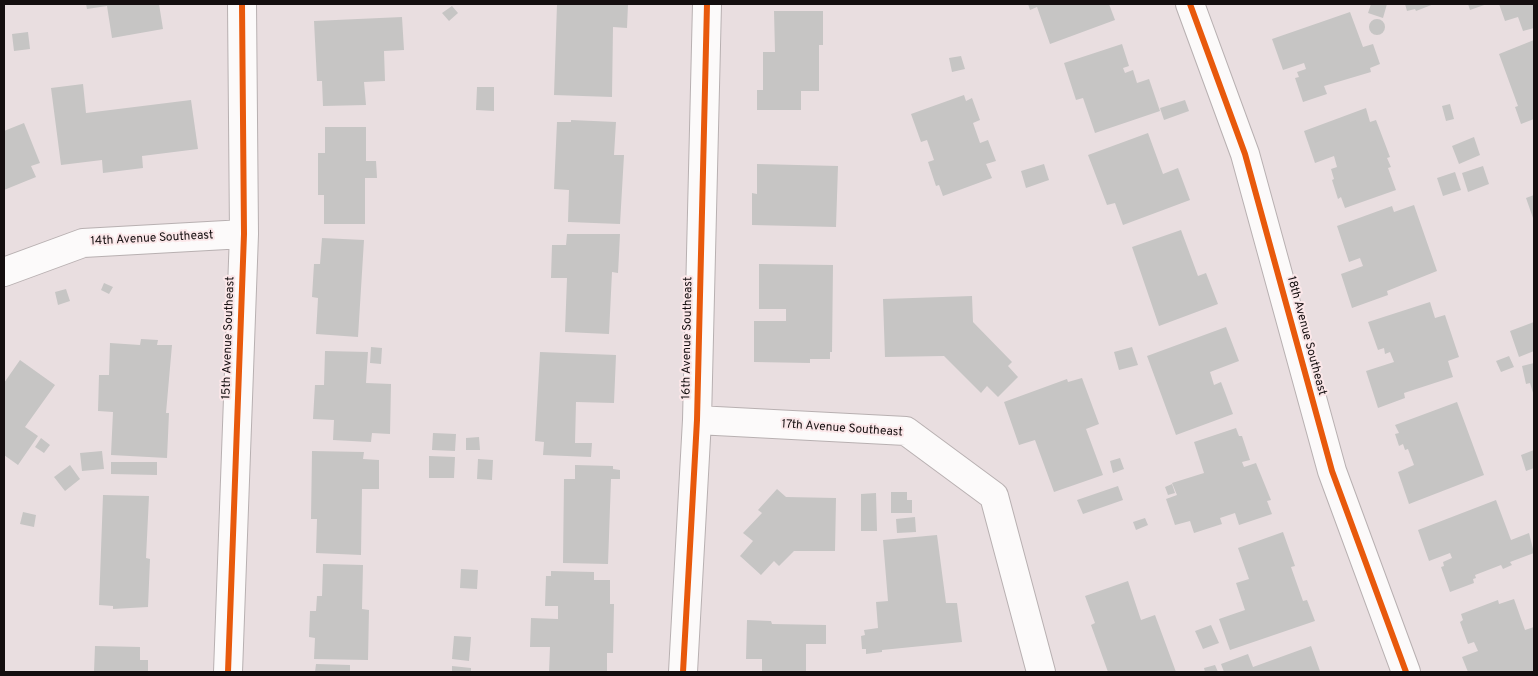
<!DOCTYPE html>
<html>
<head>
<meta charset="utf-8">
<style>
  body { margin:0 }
  #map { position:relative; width:1538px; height:676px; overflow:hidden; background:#e9dee0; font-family:Overpass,sans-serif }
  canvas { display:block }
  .frame { position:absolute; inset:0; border:5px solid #140e0f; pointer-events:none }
</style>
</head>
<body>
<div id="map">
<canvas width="1538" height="676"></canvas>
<div class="frame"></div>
</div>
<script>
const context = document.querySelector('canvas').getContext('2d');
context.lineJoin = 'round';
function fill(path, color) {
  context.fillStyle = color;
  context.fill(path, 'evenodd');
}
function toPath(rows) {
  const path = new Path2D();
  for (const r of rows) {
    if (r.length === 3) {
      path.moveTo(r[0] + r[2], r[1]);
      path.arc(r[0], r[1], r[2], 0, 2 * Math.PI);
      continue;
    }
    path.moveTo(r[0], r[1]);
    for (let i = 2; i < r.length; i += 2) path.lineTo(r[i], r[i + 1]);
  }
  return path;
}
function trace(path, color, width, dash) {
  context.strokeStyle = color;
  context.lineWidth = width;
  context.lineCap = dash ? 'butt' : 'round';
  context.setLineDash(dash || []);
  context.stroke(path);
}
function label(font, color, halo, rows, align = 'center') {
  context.font = font + ' Overpass,sans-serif';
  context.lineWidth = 4;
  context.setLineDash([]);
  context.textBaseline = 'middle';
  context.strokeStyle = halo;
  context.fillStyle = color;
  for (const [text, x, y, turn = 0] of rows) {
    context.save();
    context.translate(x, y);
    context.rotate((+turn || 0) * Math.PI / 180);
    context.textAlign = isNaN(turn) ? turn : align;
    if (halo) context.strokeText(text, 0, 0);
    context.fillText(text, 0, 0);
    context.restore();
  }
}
const building = toPath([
  [86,4,159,4,163,29,112,38,107,6,87,9],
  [557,4,628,4,627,28,613,27,612,97,554,95],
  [1028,4,1109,4,1115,20,1050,44,1037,7,1030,10],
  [1371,4,1387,4,1383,18,1368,13],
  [1405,4,1434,4,1416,11,1415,9,1407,11],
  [1468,4,1487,4,1470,10],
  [1499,4,1534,4,1534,28,1523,31,1518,17,1505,21],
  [452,6,458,13,449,21,442,13],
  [774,11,823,11,823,45,819,45,819,91,801,91,801,110,757,110,757,90,763,90,763,52,775,52],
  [1350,12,1363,47,1373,44,1380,64,1370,68,1371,72,1324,86,1327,94,1303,102,1295,78,1299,77,1297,72,1306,69,1304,63,1283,70,1272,39],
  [402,17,404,50,384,51,385,81,364,82,366,105,323,106,322,81,317,81,314,21],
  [1377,27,8],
  [28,32,30,49,14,51,12,34],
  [1534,40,1534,119,1521,124,1515,107,1518,106,1499,54],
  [1122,44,1129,66,1123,68,1125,73,1133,70,1137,83,1149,79,1160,111,1095,133,1083,98,1076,100,1064,63],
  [961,56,965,69,952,72,949,58],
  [83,84,86,113,191,100,198,149,142,156,143,168,103,173,102,160,61,165,51,88],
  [477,87,494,87,494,111,476,110],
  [964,95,966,101,972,98,980,120,973,123,980,143,988,140,996,161,986,164,992,178,943,196,939,185,936,186,928,162,934,160,927,140,921,142,911,114],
  [1185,100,1189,111,1164,120,1160,108],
  [1450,104,1454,119,1446,121,1442,106],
  [1366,108,1370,122,1376,120,1390,157,1387,158,1391,167,1388,168,1396,190,1345,208,1341,197,1338,199,1332,180,1334,179,1331,169,1337,167,1334,156,1315,163,1304,131],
  [571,120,616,122,614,155,624,155,620,224,568,222,569,190,554,189,557,122,571,122],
  [24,123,40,163,31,166,36,177,4,190,4,131],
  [325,127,366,127,366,161,376,161,377,178,365,178,365,224,324,224,324,195,318,195,318,153,325,153],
  [1148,133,1163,174,1178,168,1190,200,1123,225,1115,203,1107,205,1088,155],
  [1474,137,1480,155,1459,164,1452,146],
  [757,164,838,166,836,227,752,225,752,193,757,194],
  [1044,164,1049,180,1026,188,1021,171],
  [1483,166,1489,184,1468,192,1462,173],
  [1455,172,1461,190,1443,196,1437,178],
  [1534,195,1534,218,1533,218,1526,198],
  [1414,205,1437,271,1387,291,1388,295,1352,308,1341,274,1363,266,1360,258,1349,262,1337,226,1392,206,1394,212],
  [1181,230,1198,276,1206,273,1218,304,1159,326,1132,247],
  [567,234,620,234,618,273,612,272,609,334,565,332,567,278,551,278,552,245,566,245],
  [322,238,364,240,358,337,316,334,318,298,312,297,314,264,320,264],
  [759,264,833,265,832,352,830,352,830,359,810,359,810,363,754,362,754,321,786,321,786,309,759,309],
  [104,283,113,287,109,294,101,290],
  [66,289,70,301,58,305,55,292],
  [972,296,973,322,1012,362,1008,366,1018,377,998,397,987,386,981,393,944,356,885,357,883,299],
  [1430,302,1435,318,1445,315,1459,357,1448,361,1453,377,1404,393,1405,398,1378,408,1366,371,1394,362,1390,352,1385,354,1384,348,1378,350,1368,322],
  [1534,322,1534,351,1519,357,1510,331],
  [1226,327,1239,361,1210,372,1214,385,1221,382,1233,414,1176,435,1147,356],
  [141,339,158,340,157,345,172,345,166,413,169,413,167,458,111,455,113,412,98,411,99,375,109,375,110,343,140,345],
  [371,347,382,348,381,364,370,363],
  [1132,347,1138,365,1119,370,1114,352],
  [325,351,368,352,366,383,391,384,390,434,372,433,371,442,333,440,334,420,313,419,315,385,324,385],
  [540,352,616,355,614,403,576,402,575,443,592,443,591,457,543,455,544,442,535,441],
  [1509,356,1514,367,1501,372,1496,361],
  [20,360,55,385,25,427,38,436,18,465,4,455,4,383],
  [1534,363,1534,396,1530,383,1526,384,1522,366],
  [1082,378,1099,424,1086,429,1103,475,1054,492,1035,440,1019,445,1004,402,1067,379,1068,382],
  [1457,402,1484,475,1409,504,1398,472,1414,465,1408,449,1405,450,1403,444,1399,446,1395,434,1399,433,1395,425],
  [1236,428,1239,436,1242,436,1250,460,1242,462,1244,467,1256,463,1271,500,1267,501,1272,514,1239,525,1235,513,1220,518,1222,524,1194,533,1190,521,1175,525,1166,499,1177,495,1172,483,1204,473,1194,442],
  [433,433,456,434,455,451,432,450],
  [479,437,480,450,466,450,466,438],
  [41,438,50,445,44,453,35,447],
  [1534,450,1534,468,1526,471,1521,455],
  [102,451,104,469,82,471,80,453],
  [312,451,364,452,363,459,379,460,379,489,362,489,361,555,316,553,317,519,311,519],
  [429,456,455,457,454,478,429,478],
  [1120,458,1124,469,1113,473,1110,461],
  [478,459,493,460,492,480,477,479],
  [111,462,157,462,157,475,111,474],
  [70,465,80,479,65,491,54,477],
  [575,465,613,466,613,469,620,470,620,479,611,479,608,564,563,563,564,479,575,479],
  [1172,484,1175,493,1168,495,1165,487],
  [1118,486,1123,500,1083,514,1077,500],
  [777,489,786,497,836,498,835,551,794,551,779,566,774,561,761,575,740,556,753,541,743,533,762,513,758,510],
  [891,492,907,492,907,500,912,500,912,513,891,513],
  [876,493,877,531,861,531,861,494],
  [103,495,149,496,146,558,150,559,148,607,113,609,113,606,99,605],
  [1496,500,1511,540,1529,533,1534,553,1510,562,1512,565,1503,569,1501,565,1475,575,1476,578,1473,579,1474,583,1450,592,1441,567,1444,566,1443,562,1452,558,1450,553,1429,561,1418,530],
  [23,512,36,515,34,527,20,524],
  [915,517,916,532,897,533,896,519],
  [1145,518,1148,525,1136,530,1133,522],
  [1283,532,1295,566,1291,567,1303,601,1307,600,1315,621,1230,650,1219,619,1245,610,1236,583,1249,579,1238,548],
  [937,535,946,603,957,603,962,642,882,650,882,652,866,654,866,649,862,649,861,636,865,635,864,630,878,628,876,602,888,601,883,540],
  [323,564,363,565,362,609,369,610,368,660,314,659,315,638,309,637,310,611,316,611,317,596,322,596],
  [461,569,478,570,477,589,460,588],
  [551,571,594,572,594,580,610,580,610,604,614,604,613,653,607,653,607,672,549,672,550,647,530,647,531,618,558,619,558,606,545,606,546,576,551,576],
  [1128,581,1141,620,1155,615,1176,672,1108,672,1091,625,1095,623,1085,596],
  [1514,599,1525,630,1534,627,1534,672,1468,672,1462,657,1478,651,1474,642,1468,644,1460,622,1463,620,1461,614,1498,600,1499,604],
  [747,620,771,621,772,624,826,625,826,644,806,644,806,672,762,672,762,659,746,659],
  [1211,625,1219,643,1203,649,1195,631],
  [454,636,471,637,469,661,452,659],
  [95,646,140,647,140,660,148,660,148,672,94,672],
  [1311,646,1320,671,1315,672,1224,672,1221,664,1248,654,1253,667],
  [316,664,350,665,350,672,315,672],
  [1215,665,1218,672,1205,672,1204,668],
  [452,666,471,668,471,672,452,672]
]);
const minor = toPath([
  [1190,4,1245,154,1332,471,1406,672],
  [4,272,83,243,244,234],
  [697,420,906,431,994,496,1041,672],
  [228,672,244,234,242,4],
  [683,672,697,420,707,4]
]);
const cycleway = toPath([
  [1190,4,1245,154,1332,471,1406,672],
  [228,672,244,234,242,4],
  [683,672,697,420,707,4]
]);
const streetNames = [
  ["14th Avenue Southeast",152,239,-3],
  ["18th Avenue Southeast",1306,336,75],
  ["15th Avenue Southeast",229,338,-88],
  ["16th Avenue Southeast",688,338,-89],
  ["17th Avenue Southeast",842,429,4]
];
fill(building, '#c6c5c4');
trace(minor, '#b8b0b1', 30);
trace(minor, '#fcfafa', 28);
trace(cycleway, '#e8590c', 6);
label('12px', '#140e0f', '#fbe7e9', streetNames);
</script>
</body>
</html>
